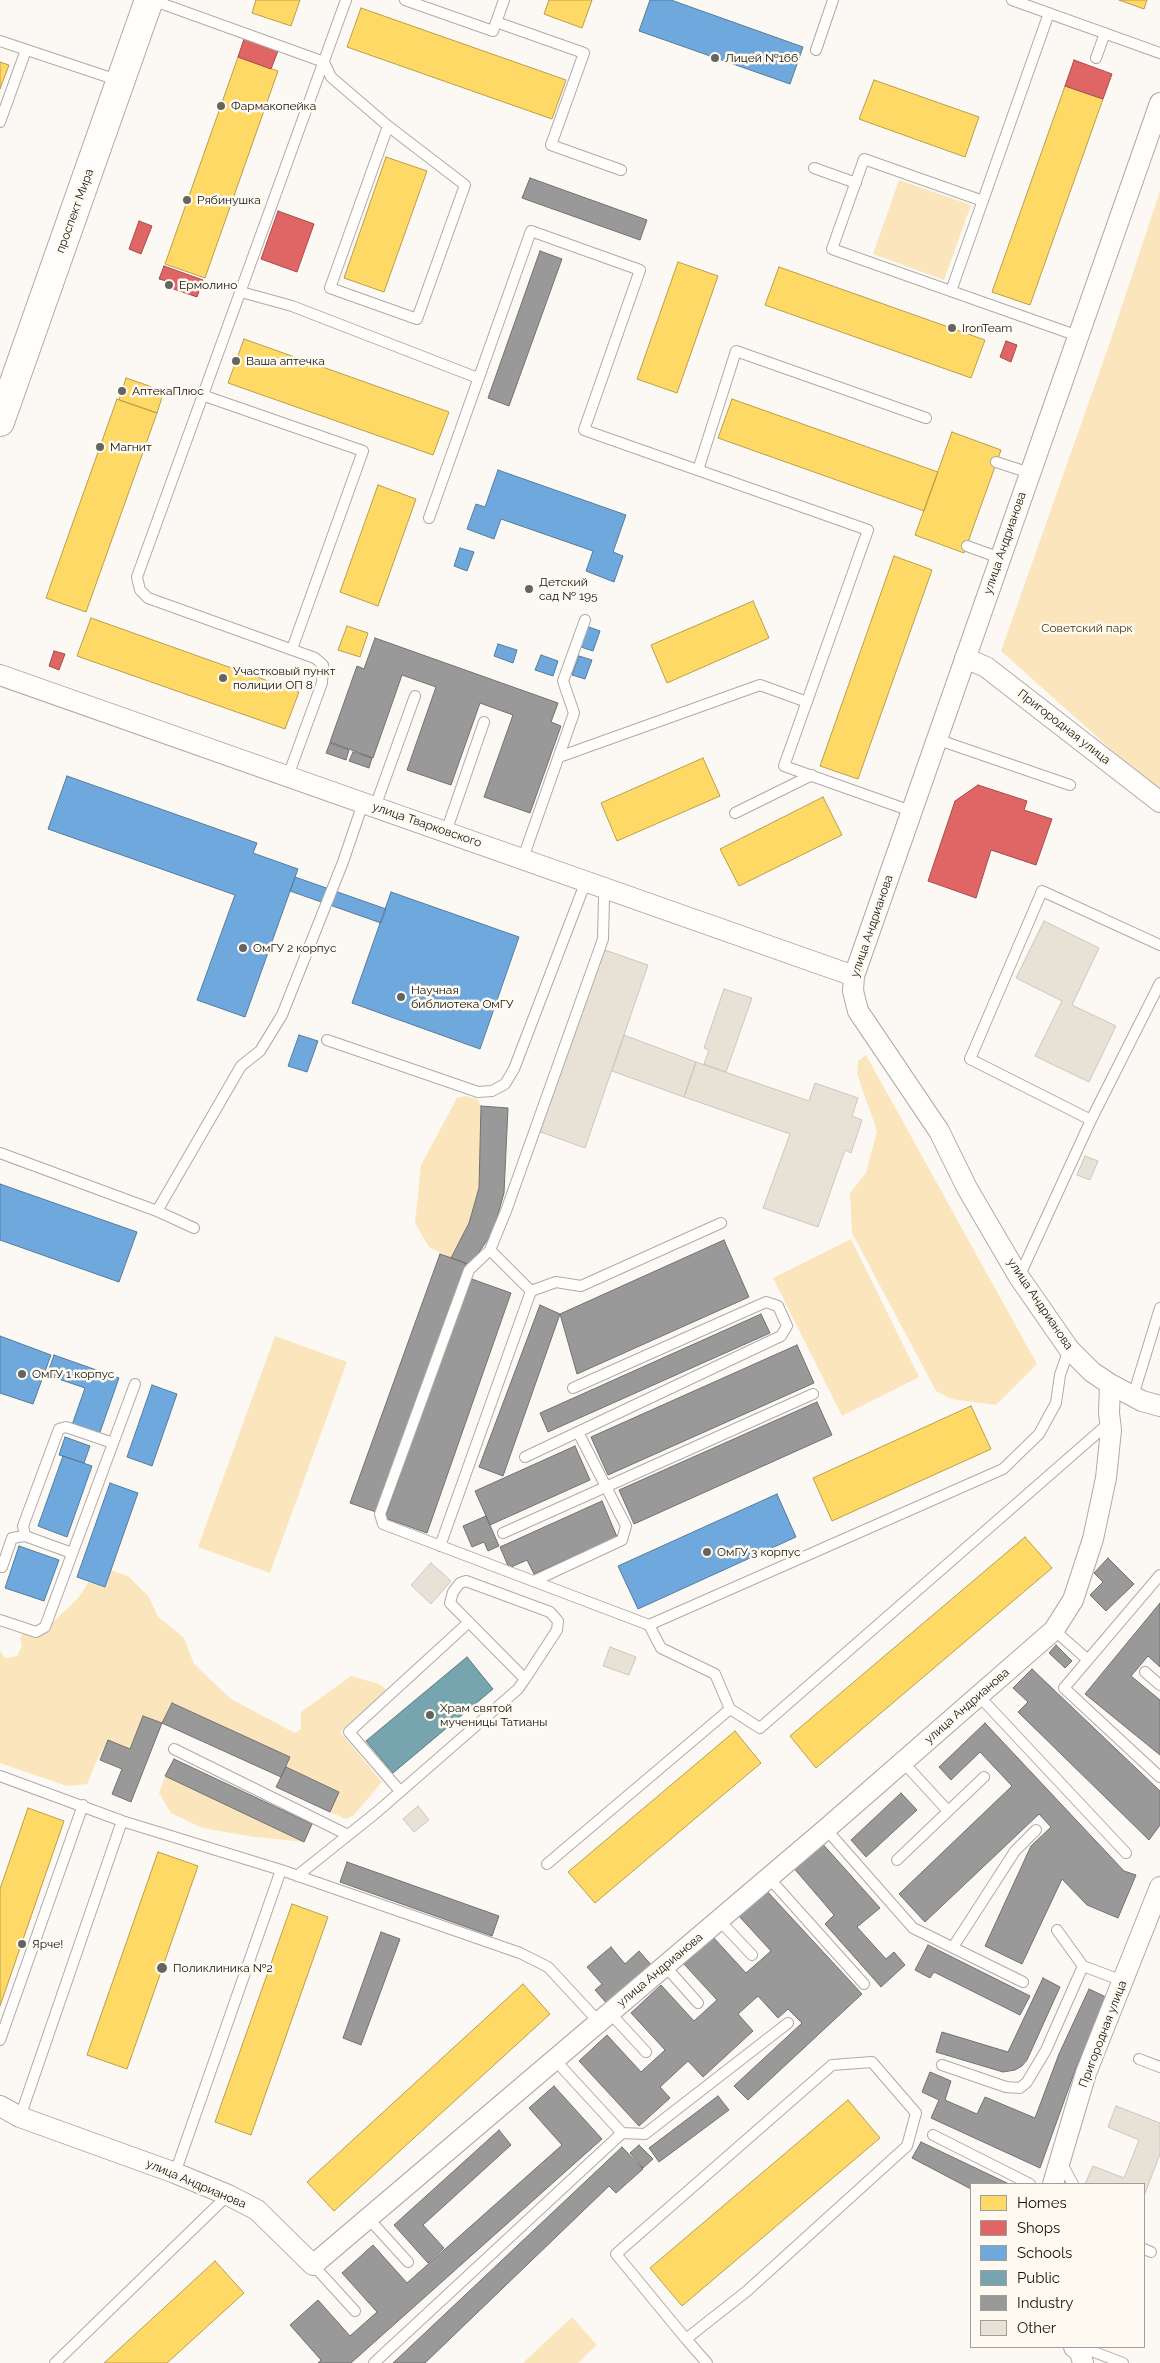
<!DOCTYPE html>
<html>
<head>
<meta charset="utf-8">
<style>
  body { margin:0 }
  #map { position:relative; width:1160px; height:2363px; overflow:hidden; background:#fcf9f4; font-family:Raleway,sans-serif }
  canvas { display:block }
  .legend { position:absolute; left:970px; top:2183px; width:175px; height:165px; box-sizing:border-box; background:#fffaf1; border:1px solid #a29e97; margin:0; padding:6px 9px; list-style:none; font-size:15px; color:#16140f }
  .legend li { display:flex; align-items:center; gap:10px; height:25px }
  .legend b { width:25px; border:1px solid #a29e97 }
</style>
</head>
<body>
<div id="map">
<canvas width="1160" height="2363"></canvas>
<ul class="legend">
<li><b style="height:14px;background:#ffd966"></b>Homes</li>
<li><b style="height:14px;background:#e06666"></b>Shops</li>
<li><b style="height:14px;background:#6fa8dc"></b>Schools</li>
<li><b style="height:14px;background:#76a5af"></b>Public</li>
<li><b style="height:14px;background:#999"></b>Industry</li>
<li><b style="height:14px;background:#e8e1d5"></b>Other</li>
</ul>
</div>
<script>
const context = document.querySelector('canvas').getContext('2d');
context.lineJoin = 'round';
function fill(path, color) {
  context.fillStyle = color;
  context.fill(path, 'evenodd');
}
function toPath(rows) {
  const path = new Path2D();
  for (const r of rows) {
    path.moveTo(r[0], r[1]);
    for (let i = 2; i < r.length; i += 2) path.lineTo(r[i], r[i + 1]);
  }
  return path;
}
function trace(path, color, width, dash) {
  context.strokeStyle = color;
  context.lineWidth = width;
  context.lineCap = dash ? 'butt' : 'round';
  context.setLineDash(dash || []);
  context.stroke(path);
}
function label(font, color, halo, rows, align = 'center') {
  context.font = font + ' Raleway,sans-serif';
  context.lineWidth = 5;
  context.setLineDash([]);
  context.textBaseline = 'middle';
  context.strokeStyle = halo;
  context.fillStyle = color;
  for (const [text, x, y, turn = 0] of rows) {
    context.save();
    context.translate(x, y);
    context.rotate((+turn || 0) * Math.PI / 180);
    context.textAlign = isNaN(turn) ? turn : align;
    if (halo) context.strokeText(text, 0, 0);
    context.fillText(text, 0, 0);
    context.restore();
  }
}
const green = toPath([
  [899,180,971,205,944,280,873,254],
  [1160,191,1160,788,1115,753,1001,651,1110,342],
  [866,1055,1037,1364,996,1405,951,1399,936,1391,852,1233,850,1193,866,1173,877,1131,857,1074,858,1061],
  [465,1096,477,1099,481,1106,479,1188,469,1223,451,1258,429,1247,415,1223,421,1165,457,1098],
  [851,1239,919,1377,842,1416,773,1278],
  [275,1336,347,1362,270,1573,198,1547],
  [111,1570,128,1576,149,1597,158,1617,184,1638,194,1664,231,1699,295,1733,301,1729,301,1712,351,1676,379,1684,387,1690,340,1732,382,1782,354,1815,346,1819,330,1812,339,1791,286,1767,290,1757,172,1703,162,1723,143,1716,130,1749,108,1741,97,1760,87,1784,67,1786,0,1763,0,1651,5,1658,17,1656,22,1646,20,1638,25,1632,46,1629,78,1598,89,1582,105,1587],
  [165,1776,304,1842,255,1837,202,1828,171,1813,159,1793],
  [572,2317,597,2345,578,2363,523,2363]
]);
const homes = toPath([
  [256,0,300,0,291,26,252,13,256,0],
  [549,0,592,0,582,28,544,14,549,0],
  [1119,0,1147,0,1144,9,1119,0],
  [361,8,566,80,552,119,347,47,361,8],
  [238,57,278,71,205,278,165,264,238,57],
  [0,62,9,65,0,89,0,62],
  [874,80,979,117,965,157,859,119,874,80],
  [1065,86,1103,99,1030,305,992,292,1065,86],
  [386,157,427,171,384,292,344,278,386,157],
  [678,262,718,276,677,393,637,379,678,262],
  [779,267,985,340,971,378,765,305,779,267],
  [244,339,449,412,433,455,228,383,244,339],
  [126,378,164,391,157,413,119,400,126,378],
  [117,399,157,413,86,612,46,598,117,399],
  [732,399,938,472,924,511,718,438,732,399],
  [952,432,1001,450,964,553,915,535,952,432],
  [378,485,416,499,378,606,340,592,378,485],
  [894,556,932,570,858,779,820,766,894,556],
  [753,601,769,638,667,683,651,645,753,601],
  [91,618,299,692,285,729,77,656,91,618],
  [347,626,368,633,360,657,338,650,347,626],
  [703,758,720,796,617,841,601,803,703,758],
  [823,797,842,835,739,886,720,849,823,797],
  [971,1406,991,1449,832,1521,813,1478,971,1406],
  [1025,1537,1052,1568,816,1768,790,1736,1025,1537],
  [735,1731,761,1763,595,1903,568,1872,735,1731],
  [28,1808,64,1821,0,2006,0,1889,28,1808],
  [158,1852,198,1866,127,2069,87,2055,158,1852],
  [292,1904,328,1917,251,2135,215,2122,292,1904],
  [523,1984,550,2014,334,2211,307,2182,523,1984],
  [848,2100,880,2138,682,2306,650,2268,848,2100],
  [215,2261,244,2293,167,2363,104,2363,215,2261]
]);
const shops = toPath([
  [244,39,278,51,271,69,238,57,244,39],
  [1074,60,1112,74,1103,99,1065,86,1074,60],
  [278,211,314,224,297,272,261,259,278,211],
  [139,221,152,226,141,254,129,249,139,221],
  [164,266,203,280,197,297,168,287,170,282,159,279,164,266],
  [1006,341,1017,345,1011,362,1000,357,1006,341],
  [54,651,65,654,59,670,49,666,54,651],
  [978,785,1027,801,1024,810,1052,819,1036,865,991,850,976,898,928,881,955,801,978,785]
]);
const schools = toPath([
  [650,0,671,0,803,47,790,84,639,31,650,0],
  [498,470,626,515,613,552,623,556,614,582,586,571,593,551,501,519,494,539,467,529,476,504,485,507,498,470],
  [460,548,474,552,467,571,454,566,460,548],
  [586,626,600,631,593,651,578,646,586,626],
  [498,644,517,650,513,663,494,656,498,644],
  [541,655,558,661,553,676,535,670,541,655],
  [579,656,592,660,585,679,572,675,579,656],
  [67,776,257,843,253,853,298,869,245,1017,197,1000,235,895,48,829,67,776],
  [295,877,386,909,381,923,290,891,295,877],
  [391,892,519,937,480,1049,352,1003,391,892],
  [299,1035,318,1041,307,1072,288,1066,299,1035],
  [0,1184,137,1232,119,1282,0,1240,0,1184],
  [0,1336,51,1355,33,1404,0,1393,0,1336],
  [54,1355,119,1378,99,1435,72,1425,85,1388,47,1375,54,1355],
  [152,1385,177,1394,152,1466,127,1457,152,1385],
  [65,1437,90,1446,84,1463,59,1455,65,1437],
  [63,1456,92,1466,67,1537,38,1526,63,1456],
  [110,1483,138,1493,105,1587,77,1577,110,1483],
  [777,1494,796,1537,638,1609,618,1566,777,1494],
  [19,1546,59,1560,44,1601,5,1588,19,1546]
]);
const public = toPath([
  [467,1657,493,1689,393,1773,366,1741,467,1657]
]);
const industry = toPath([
  [530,178,647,220,640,240,522,198,530,178],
  [540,251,562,259,509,406,488,398,540,251],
  [375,638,558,703,551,722,561,726,530,813,484,797,513,715,480,703,451,785,407,770,436,687,402,675,373,758,330,742,357,666,364,669,375,638],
  [330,743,349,750,346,760,326,753,330,743],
  [353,752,372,758,369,768,349,761,353,752],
  [481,1106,508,1108,504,1193,493,1232,470,1265,451,1258,469,1223,479,1188,481,1106],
  [724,1240,749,1297,577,1374,560,1314,724,1240],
  [440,1254,466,1263,376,1512,350,1503,440,1254],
  [469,1278,511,1293,427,1533,385,1518,469,1278],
  [540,1305,560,1314,503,1476,479,1467,540,1305],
  [761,1314,770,1333,548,1432,540,1413,761,1314],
  [797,1345,814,1383,608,1475,591,1437,797,1345],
  [817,1402,832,1435,634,1524,619,1490,817,1402],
  [575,1446,590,1480,490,1525,475,1491,575,1446],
  [602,1501,617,1537,534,1574,527,1560,509,1568,500,1547,602,1501],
  [486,1516,499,1546,488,1551,484,1542,472,1547,463,1526,486,1516],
  [1108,1558,1134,1584,1106,1611,1090,1595,1103,1582,1094,1573,1108,1558],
  [1160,1603,1160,1667,1148,1656,1131,1676,1160,1700,1160,1755,1085,1694,1160,1603],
  [1056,1645,1072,1661,1065,1668,1049,1653,1056,1645],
  [1032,1669,1160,1791,1160,1825,1149,1840,1018,1712,1028,1702,1013,1688,1032,1669],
  [172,1703,290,1757,281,1777,162,1723,172,1703],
  [143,1716,162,1723,131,1802,112,1794,122,1769,100,1760,108,1740,130,1749,143,1716],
  [985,1723,1124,1871,1136,1875,1118,1918,1087,1905,1062,1879,1022,1964,985,1946,1031,1846,1051,1827,1039,1814,925,1922,899,1894,1012,1786,980,1752,951,1780,939,1767,985,1723],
  [174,1759,312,1824,304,1842,165,1776,174,1759],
  [286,1767,339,1792,330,1812,276,1787,286,1767],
  [901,1793,917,1810,866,1857,851,1840,901,1793],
  [820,1841,880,1908,857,1927,886,1959,894,1952,905,1965,881,1987,825,1924,834,1915,792,1866,820,1841],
  [347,1862,499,1916,492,1936,340,1882,347,1862],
  [765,1889,862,1994,748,2100,734,2086,802,2023,788,2009,778,2018,758,1996,738,2014,753,2031,703,2077,688,2061,660,2087,670,2098,639,2126,579,2061,607,2035,641,2072,665,2050,631,2013,661,1985,694,2021,717,2000,684,1964,713,1937,746,1973,771,1951,737,1914,765,1889],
  [381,1932,400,1939,361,2045,343,2038,381,1932],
  [928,1945,1030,1996,1020,2015,934,1972,930,1978,915,1970,928,1945],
  [611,1947,625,1964,639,1951,653,1967,609,2006,595,1990,602,1984,587,1967,611,1947],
  [1043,1978,1060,1987,1027,2060,1022,2066,1015,2070,1003,2072,936,2052,942,2032,1008,2052,1043,1978],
  [1089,1989,1108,1998,1076,2068,1040,2168,931,2118,939,2100,922,2092,930,2072,951,2081,945,2100,977,2114,985,2097,1035,2118,1059,2054,1089,1989],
  [554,2086,602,2139,351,2363,318,2363,321,2360,290,2325,318,2300,350,2336,377,2312,342,2273,373,2245,407,2283,562,2145,529,2108,554,2086],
  [718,2096,729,2110,659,2162,649,2148,718,2096],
  [499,2130,511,2145,423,2225,444,2248,428,2263,394,2225,499,2130],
  [921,2142,1009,2184,971,2184,971,2189,912,2158,921,2142],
  [639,2145,653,2159,643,2168,630,2153,639,2145],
  [622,2147,643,2169,616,2193,609,2186,425,2363,393,2363,622,2147]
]);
const building = toPath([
  [1044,921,1099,948,1072,1005,1116,1026,1089,1082,1035,1056,1062,1001,1016,978,1044,921],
  [602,949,648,965,585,1148,538,1131,602,949],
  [724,989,752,998,726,1072,704,1064,709,1050,704,1048,724,989],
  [624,1035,696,1062,684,1097,612,1071,624,1035],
  [696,1062,809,1101,815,1083,858,1098,852,1116,862,1120,851,1153,845,1150,818,1227,763,1208,790,1134,684,1097,696,1062],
  [1085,1156,1098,1161,1090,1180,1077,1175,1085,1156],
  [431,1563,451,1581,431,1604,411,1585,431,1563],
  [610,1647,636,1657,629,1675,603,1666,610,1647],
  [418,1806,429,1820,414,1832,403,1819,418,1806],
  [1116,2106,1160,2123,1160,2154,1144,2196,1144,2184,1085,2184,1093,2166,1124,2178,1139,2140,1108,2127,1116,2106]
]);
const lane = toPath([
  [152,0,324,62,331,77,388,126,465,185,417,319,330,288,388,126],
  [405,0,493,31,504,0],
  [1012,0,1160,53],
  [496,22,584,53,551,145,621,170],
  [0,41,120,81],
  [816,50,833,0],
  [1096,58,1105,33],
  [0,122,26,50],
  [814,168,856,183],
  [983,201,864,159,832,249,1078,336],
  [951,291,1049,13],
  [241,292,292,306,478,378],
  [202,395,363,451,292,649],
  [996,462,1030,473],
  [698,470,736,351,926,418],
  [429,518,531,231,640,270,584,430,868,530,784,766,911,811],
  [967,546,1000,558],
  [936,739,1070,785],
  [559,757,760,685,807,702],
  [288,776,322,683,323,665,315,658,148,598,140,590,137,577,346,0],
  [375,807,415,696],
  [735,813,812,775],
  [446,832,484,722],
  [523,858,574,713,563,681,585,620],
  [603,887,604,898,603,939,506,1211,490,1250,469,1270,380,1514,383,1524,649,1625,661,1648,715,1674,730,1709,760,1728,1110,1422],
  [327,1040,478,1092,492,1091,505,1084,514,1069,586,881],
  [1091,1120,970,1059,1042,891,1160,945],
  [0,1153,157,1211,241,1066,260,1051,282,1015,343,862,363,803],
  [157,1211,194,1228],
  [490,1250,531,1291],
  [1019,1277,1091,1120,1160,983],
  [1133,1396,1160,1308],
  [525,1457,781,1336,787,1326,778,1306,766,1302,573,1388],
  [503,1533,813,1394],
  [25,1536,23,1526,59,1429,66,1427,113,1443],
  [440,1546,531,1291,556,1282,581,1286,721,1223],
  [2,1567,12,1538,25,1536,72,1553],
  [1160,1575,1064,1688,1160,1777],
  [534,1581,622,1540,626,1526,578,1432],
  [0,1620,36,1632,45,1627,135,1384],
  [649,1625,1003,1469,1039,1434,1056,1403,1060,1375,1069,1349],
  [1054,1630,1088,1660],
  [1145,1672,1160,1685],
  [978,1695,1126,1853],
  [174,1749,348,1835],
  [903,1762,948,1811],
  [0,1776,122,1821,281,1870,520,1953,548,1967,599,2022],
  [400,1791,349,1732,469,1622],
  [826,1829,913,1928,1023,1982],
  [897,1860,984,1777],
  [547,1864,730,1709],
  [297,1876,377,1812,518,1689,525,1679,557,1630,558,1621,550,1612,466,1581,460,1583,453,1592,450,1603,525,1679],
  [769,1878,864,1984],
  [719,1920,752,1955],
  [1057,1930,1083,1966,1123,1981],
  [953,1947,1015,1851,1036,1830],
  [665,1966,698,2003],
  [610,2013,646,2052],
  [0,2040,83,1805],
  [1139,2059,1160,2067],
  [555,2060,622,2133,645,2134,788,2023],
  [942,2065,1006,2087,1020,2088,1027,2082,1046,2050,1083,1966],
  [20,2117,122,1821],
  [933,2135,1030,2184],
  [1061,2162,1073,2184],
  [175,2173,281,1870],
  [368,2218,408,2262],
  [1144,2249,1151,2252],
  [313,2265,355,2311],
  [686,2339,747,2291,907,2146,916,2113,872,2062,832,2065,616,2254,686,2339,707,2363],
  [1081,2347,1123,2363],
  [55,2363,228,2195],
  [374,2363,622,2133]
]);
const street = toPath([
  [1160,103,854,976,853,991,858,1011,939,1131,967,1188,1019,1277,1069,1349,1092,1372,1110,1384,1142,1401,1160,1406],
  [965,658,986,667,1160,802],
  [0,675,854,976],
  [0,2106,20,2117,175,2173,228,2195,257,2210,313,2265,826,1829,1054,1630,1073,1600,1093,1539,1106,1478,1111,1430,1109,1413,1110,1384],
  [1053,2184,1086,2073,1160,1887],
  [1074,2347,1080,2352,1083,2363]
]);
const secondary = toPath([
  [0,422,149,0]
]);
const markers = [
  [715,58,5,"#66645f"],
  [221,106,5,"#66645f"],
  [187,200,5,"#66645f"],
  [169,285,5,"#66645f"],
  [952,328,5,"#66645f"],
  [236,361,5,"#66645f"],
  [122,391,5,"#66645f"],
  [100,447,5,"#66645f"],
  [529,589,5,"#66645f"],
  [223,678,5,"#66645f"],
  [243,948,5,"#66645f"],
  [401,997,5,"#66645f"],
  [22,1374,5,"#66645f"],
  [707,1552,5,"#66645f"],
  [430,1715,5,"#66645f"],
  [22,1944,5,"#66645f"],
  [162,1968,6,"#66645f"]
];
const poiNames = [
  ["Лицей №166",725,58],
  ["Фармакопейка",231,106],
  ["Рябинушка",197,200],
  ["Ермолино",179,285],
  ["IronTeam",962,328],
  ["Ваша аптечка",246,361],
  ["АптекаПлюс",132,391],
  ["Магнит",110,447],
  ["Детский",539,582],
  ["сад № 195",539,596],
  ["Участковый пункт",233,671],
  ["полиции ОП 8",233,685],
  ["ОмГУ 2 корпус",253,948],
  ["Научная",411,990],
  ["библиотека ОмГУ",411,1004],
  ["ОмГУ 1 корпус",32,1374],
  ["ОмГУ 3 корпус",717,1552],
  ["Храм святой",440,1708],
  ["мученицы Татианы",440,1722],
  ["Ярче!",32,1944],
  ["Поликлиника №2",173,1968]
];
const streetNames = [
  ["проспект Мира",75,211,-70],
  ["улица Андрианова",1005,543,-71],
  ["Пригородная улица",1064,727,38],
  ["улица Тварковского",427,825,19],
  ["улица Андрианова",872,926,-71],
  ["улица Андрианова",1040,1304,56],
  ["улица Андрианова",967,1706,-41],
  ["улица Андрианова",660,1970,-40],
  ["Пригородная улица",1103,2034,-69],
  ["улица Андрианова",196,2184,23]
];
const parkNames = [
  ["Советский парк",1087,628]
];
fill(green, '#fbe5bc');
fill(homes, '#ffd966');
trace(homes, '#b99e4c', 1);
fill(shops, '#e06666');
trace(shops, '#a34d4c', 1);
fill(schools, '#6fa8dc');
trace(schools, '#547c9e', 1);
fill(public, '#76a5af');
trace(public, '#597a7f', 1);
fill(industry, '#999');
trace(industry, '#727170', 1);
fill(building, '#e8e1d5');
trace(building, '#c9c7c2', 1);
trace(lane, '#aeaba7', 12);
trace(street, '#aeaba7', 22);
trace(secondary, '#aeaba7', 30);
trace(lane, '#fffefd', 10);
trace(street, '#fffefd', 20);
trace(secondary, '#fffefd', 28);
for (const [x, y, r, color] of markers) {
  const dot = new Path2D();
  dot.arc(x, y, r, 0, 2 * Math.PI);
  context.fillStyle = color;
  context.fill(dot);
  trace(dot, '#fffaf1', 2);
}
label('12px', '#16140f', '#fffaf1', poiNames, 'left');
label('12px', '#16140f', '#fffaf1', streetNames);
label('12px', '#48350c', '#fffaf1', parkNames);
</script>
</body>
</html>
